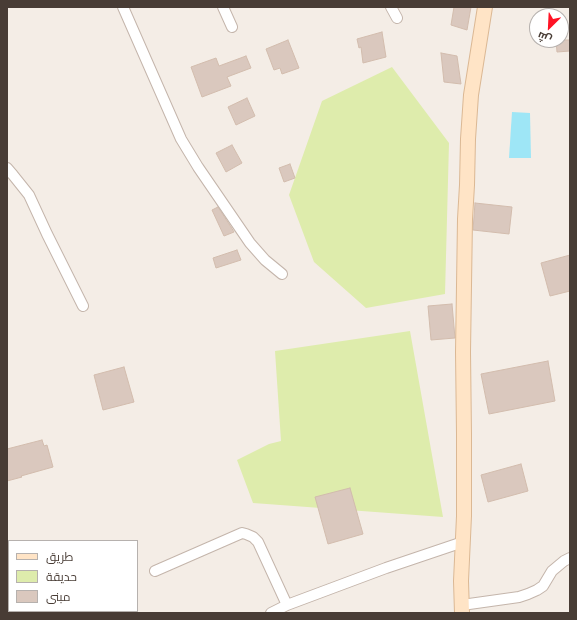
<!DOCTYPE html>
<html>
<head>
<meta charset="utf-8">
<style>
  body { margin:0 }
  #map { position:relative; width:577px; height:620px; overflow:hidden; background:#f4ede6; font-family:"Exo 2",Cairo,sans-serif }
  canvas { display:block }
  .frame { position:absolute; inset:0; border:8px solid #483c35; pointer-events:none }
  .legend { position:absolute; left:8px; top:540px; width:130px; height:72px; box-sizing:border-box; background:#fff; border:1px solid #b6b1ae; margin:0; padding:5px 7px; list-style:none; font-size:12px; color:#483c35 }
  .legend li { display:flex; align-items:center; gap:8px; height:20px }
  .legend b { width:20px; border:1px solid #b6b1ae }
  .north { position:absolute; left:529px; top:8px; width:40px; height:40px; box-sizing:border-box; background:#fff; border:1px solid #b6b1ae; border-radius:50%; rotate:204deg; font-size:11px; font-weight:700; line-height:16px; text-align:center; color:#483c35 }
  .north::after { content:''; display:block; margin:auto; width:14px; height:18px; background:#ff1325; clip-path:polygon(50% 0,100% 100%,50% 72%,0 100%) }
</style>
</head>
<body>
<div id="map">
<canvas width="577" height="620"></canvas>
<div class="frame"></div>
<ul class="legend">
<li><b style="height:5px;background:#ffe4c6"></b>طريق</li>
<li><b style="height:11px;background:#deecac"></b>حديقة</li>
<li><b style="height:11px;background:#dac8be"></b>مبنى</li>
</ul>
<div class="north">ش</div>
</div>
<script>
const context = document.querySelector('canvas').getContext('2d');
context.lineJoin = 'round';
function fill(path, color) {
  context.fillStyle = color;
  context.fill(path, 'evenodd');
}
function toPath(rows) {
  const path = new Path2D();
  for (const r of rows) {
    path.moveTo(r[0], r[1]);
    for (let i = 2; i < r.length; i += 2) path.lineTo(r[i], r[i + 1]);
  }
  return path;
}
function trace(path, color, width, dash) {
  context.strokeStyle = color;
  context.lineWidth = width;
  context.lineCap = dash ? 'butt' : 'round';
  context.setLineDash(dash || []);
  context.stroke(path);
}
const green = toPath([
  [392,67,449,143,445,294,366,308,314,262,289,195,322,101],
  [410,331,443,517,253,503,237,460,269,444,281,441,275,351]
]);
const water = toPath([
  [512,112,530,113,531,158,509,158]
]);
const building = toPath([
  [454,7,471,7,467,30,451,25,454,7],
  [382,32,386,57,363,63,361,47,359,48,357,39,382,32],
  [288,40,299,68,282,74,280,68,274,70,266,49,288,40],
  [556,40,570,40,570,51,557,52,556,40],
  [441,53,457,56,461,84,444,82,441,53],
  [246,56,251,68,227,77,231,86,202,97,191,67,216,58,219,66,246,56],
  [247,98,255,116,236,125,228,107,247,98],
  [232,145,242,163,226,172,216,153,232,145],
  [290,164,295,178,284,182,279,168,290,164],
  [475,203,512,207,509,234,473,230,475,203],
  [218,207,231,227,234,232,224,236,212,210,218,207],
  [237,250,241,260,216,268,213,258,237,250],
  [570,255,570,291,550,296,541,263,570,255],
  [452,304,455,338,431,340,428,306,452,304],
  [548,361,555,401,489,414,481,374,548,361],
  [124,367,134,402,103,410,94,375,124,367],
  [42,440,44,446,47,445,53,467,21,476,22,477,7,481,7,449,42,440],
  [521,464,528,491,488,502,481,475,521,464],
  [350,488,363,534,328,544,315,497,350,488]
]);
const street = toPath([
  [123,7,181,139,198,167,250,243,265,260,282,274],
  [223,7,232,27],
  [391,7,397,18],
  [7,168,13,175,29,195,47,234,83,306],
  [155,571,242,533,246,534,253,537,258,542,287,605],
  [7,589,9,595],
  [462,605,519,597,528,594,537,590,543,586,552,571,564,561,570,558],
  [14,611,15,613],
  [271,613,287,605,386,568,463,542]
]);
const secondary = toPath([
  [462,613,461,581,464,516,464,434,463,352,465,219,467,185,468,139,471,95,485,7]
]);
fill(green, '#deecac');
fill(water, '#9ee6f6');
fill(building, '#dac8be');
trace(building, '#d2bcad', 1);
trace(street, '#c4b5ab', 12);
trace(secondary, '#dbb894', 16);
trace(street, '#fff', 10);
trace(secondary, '#ffe4c6', 14);
</script>
</body>
</html>
